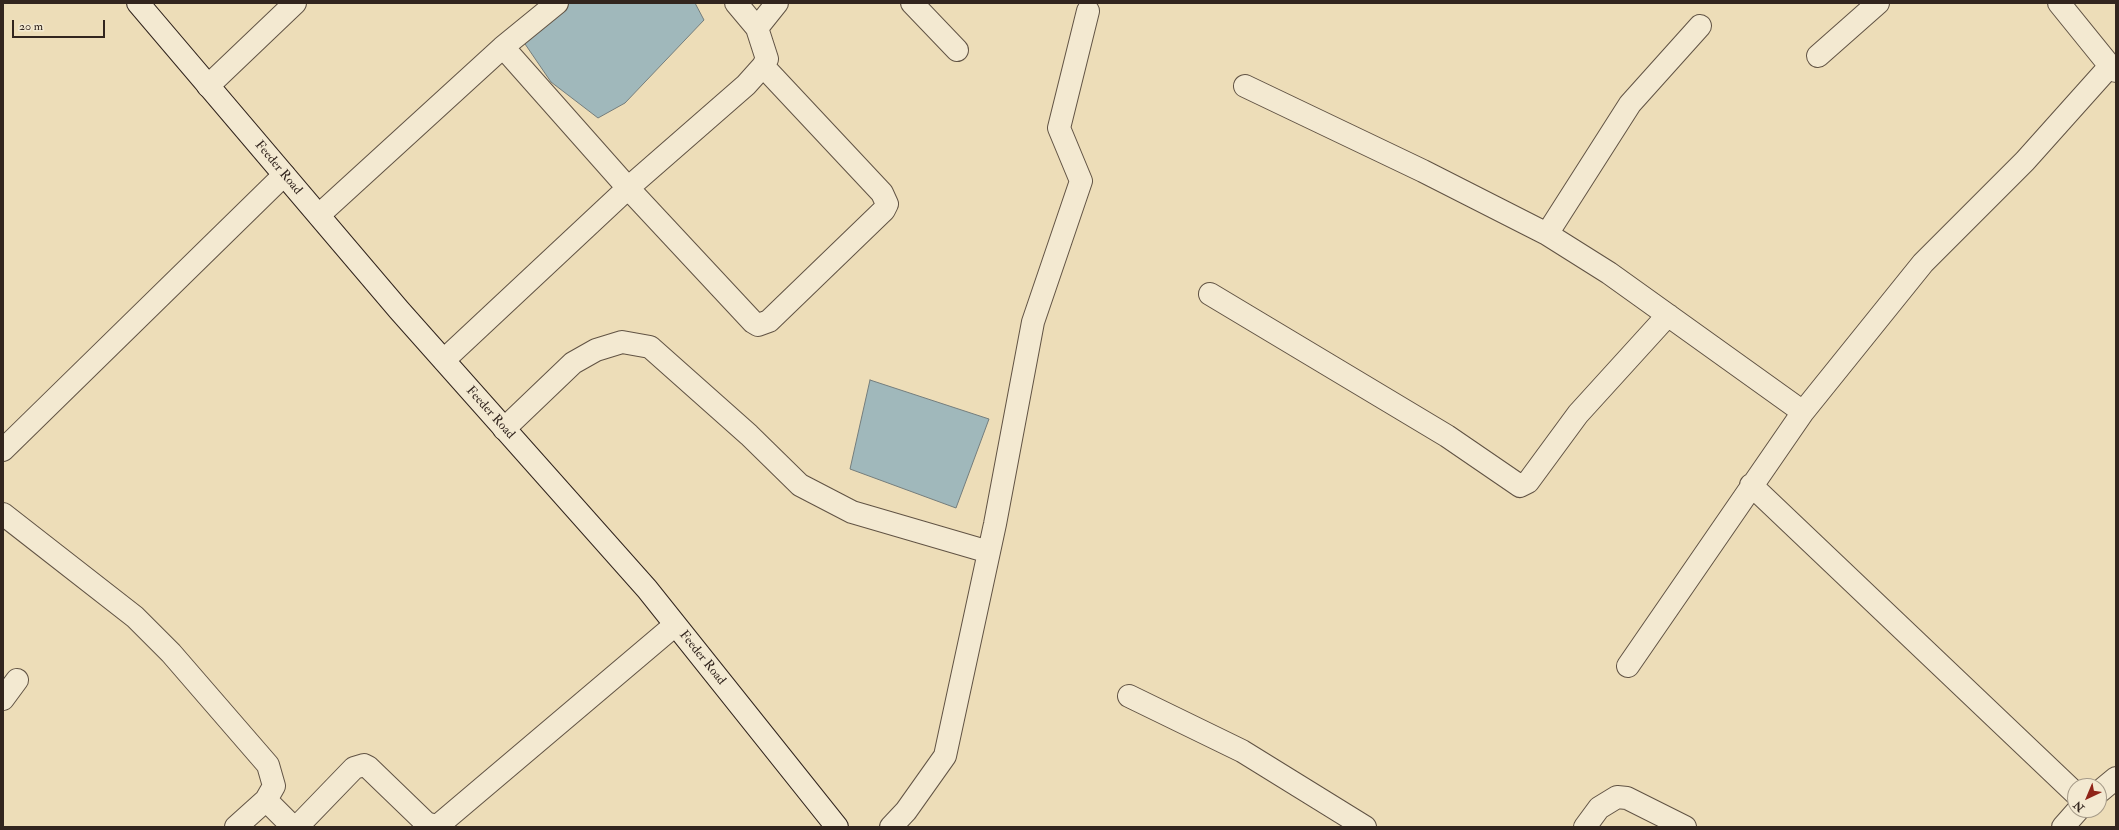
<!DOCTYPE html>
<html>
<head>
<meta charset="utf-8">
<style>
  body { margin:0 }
  #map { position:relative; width:2119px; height:830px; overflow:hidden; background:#edddb8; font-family:"IM FELL Double Pica",serif }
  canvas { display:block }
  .frame { position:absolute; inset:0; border:4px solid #32251e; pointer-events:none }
  .north { position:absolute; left:2067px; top:778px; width:40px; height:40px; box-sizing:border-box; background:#f3e9d1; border:1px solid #a69b89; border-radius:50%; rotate:224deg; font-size:11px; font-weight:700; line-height:16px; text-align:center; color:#32251e }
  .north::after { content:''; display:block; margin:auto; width:14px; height:18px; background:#8f2418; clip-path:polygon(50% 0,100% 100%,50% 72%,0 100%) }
  .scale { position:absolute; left:12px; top:20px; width:93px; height:18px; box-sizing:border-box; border:2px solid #32251e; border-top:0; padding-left:5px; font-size:12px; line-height:14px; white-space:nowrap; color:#32251e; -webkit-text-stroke:3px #f3e9d1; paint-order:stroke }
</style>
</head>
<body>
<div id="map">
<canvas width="2119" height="830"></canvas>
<div class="frame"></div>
<div class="north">N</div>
<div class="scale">20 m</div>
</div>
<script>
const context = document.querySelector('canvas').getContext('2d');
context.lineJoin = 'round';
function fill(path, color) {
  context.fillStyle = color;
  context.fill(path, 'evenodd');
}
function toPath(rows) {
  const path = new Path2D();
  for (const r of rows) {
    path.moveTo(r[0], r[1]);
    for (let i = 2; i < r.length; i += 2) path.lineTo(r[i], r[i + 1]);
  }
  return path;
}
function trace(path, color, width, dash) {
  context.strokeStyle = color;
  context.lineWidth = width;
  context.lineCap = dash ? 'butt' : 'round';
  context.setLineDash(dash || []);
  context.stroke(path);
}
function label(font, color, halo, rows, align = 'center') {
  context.font = font + ' "IM FELL Double Pica",serif';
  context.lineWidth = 4;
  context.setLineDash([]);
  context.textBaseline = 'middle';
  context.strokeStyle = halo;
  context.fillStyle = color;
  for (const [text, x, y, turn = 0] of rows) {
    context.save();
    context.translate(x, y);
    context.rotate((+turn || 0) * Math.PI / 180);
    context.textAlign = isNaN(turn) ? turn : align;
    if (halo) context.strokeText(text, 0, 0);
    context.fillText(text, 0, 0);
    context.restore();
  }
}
const water = toPath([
  [548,3,695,3,704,20,625,103,598,118,551,82,523,41,548,3],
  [870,380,989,419,956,508,850,469,870,380]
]);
const street = toPath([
  [912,3,957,50],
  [2059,3,2110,66,2116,71],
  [1700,26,1630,104,1547,234,1609,273,1803,412],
  [757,28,777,3],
  [503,47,628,188,746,85,763,66,767,59,757,28,736,3],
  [1818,56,1878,3],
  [208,86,295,3],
  [1245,86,1423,171,1547,234],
  [319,215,503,47,557,3],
  [1210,294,1447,436,1520,486,1528,482,1578,414,1668,315],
  [444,360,628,188,753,322,758,325,769,321,884,210,887,204,882,193,763,66],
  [504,429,573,363,596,350,622,342,650,347,749,435,800,485,852,512,989,552],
  [3,450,284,175],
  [1751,485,2075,793],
  [3,514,135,617,171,653,268,765,274,786,266,800,236,827],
  [1628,666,1803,412,1923,263,2025,161,2110,66],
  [1129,696,1242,751,1365,827],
  [3,699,17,680],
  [2099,792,2116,778],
  [266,800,293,827],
  [297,827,354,768,364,765,368,767,426,823,436,826,440,824,675,625],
  [891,827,906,811,945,756,995,524,1033,322,1081,181,1059,128,1088,11],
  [1585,827,1599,808,1617,797,1627,798,1685,827],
  [2063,827,2078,810]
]);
const secondary = toPath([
  [138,3,399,310,647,589,837,827]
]);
const streetNames = [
  ["Feeder Road",278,168,50],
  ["Feeder Road",490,413,48],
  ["Feeder Road",702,658,51]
];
fill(water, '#a0b8bb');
trace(water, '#747d7c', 1);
trace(street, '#615344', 24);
trace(secondary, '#32251e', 24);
trace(street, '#f3e9d1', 22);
trace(secondary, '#f3e9d1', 22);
label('13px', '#32251e', '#f3e9d1', streetNames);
</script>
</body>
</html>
